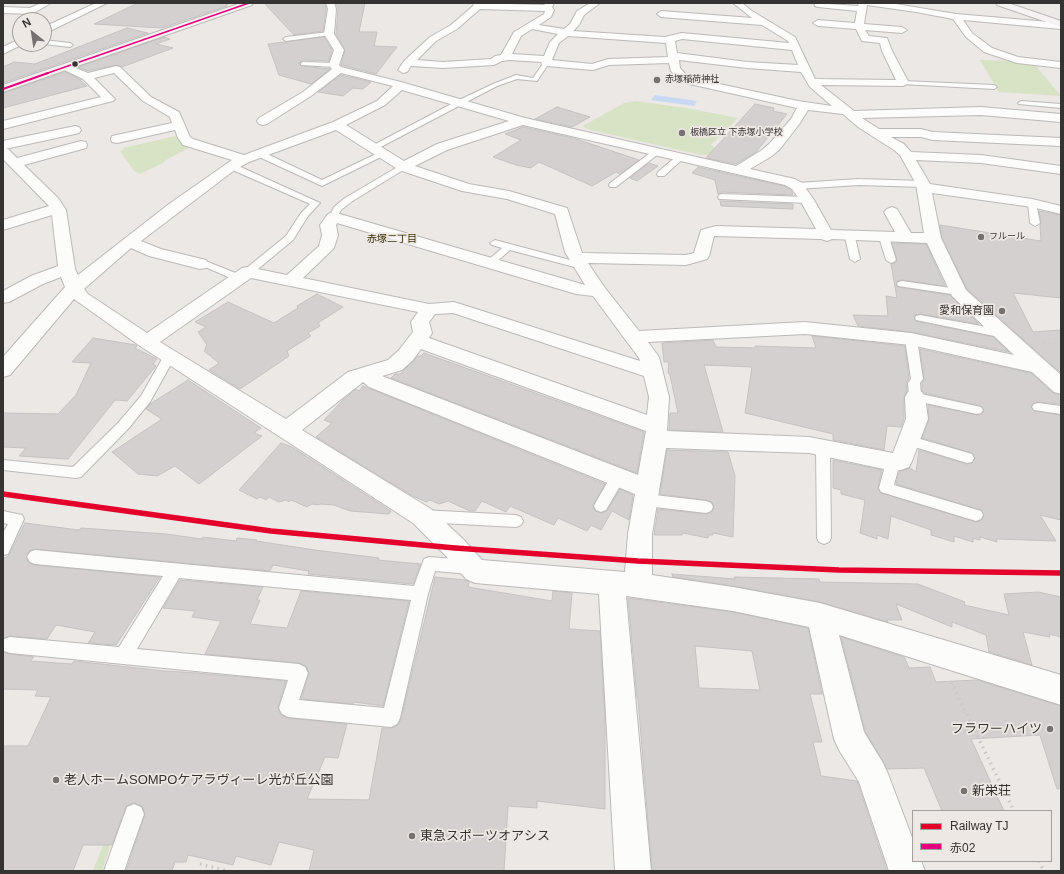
<!DOCTYPE html>
<html>
<head>
<meta charset="utf-8">
<style>
  body { margin:0 }
  #map { position:relative; width:1064px; height:874px; overflow:hidden; background:#ebe8e6; font-family:Arial,"Noto Sans JP",sans-serif }
  canvas { display:block }
  .frame { position:absolute; inset:0; border:4px solid #353332; pointer-events:none }
  .legend { position:absolute; left:912px; top:810px; width:140px; height:52px; box-sizing:border-box; background:#ede8e4; border:1px solid #a3a09d; margin:0; padding:5px 7px; list-style:none; font-size:12px; color:#353332 }
  .legend li { display:flex; align-items:center; gap:8px; height:20px }
  .legend b { width:20px; border:1px solid #a3a09d }
  .north { position:absolute; left:12px; top:12px; width:40px; height:40px; box-sizing:border-box; background:#ede8e4; border:1px solid #a3a09d; border-radius:50%; rotate:330deg; font-size:11px; font-weight:700; line-height:16px; text-align:center; color:#353332 }
  .north::after { content:''; display:block; margin:auto; width:14px; height:18px; background:#757271; clip-path:polygon(50% 0,100% 100%,50% 72%,0 100%) }
</style>
</head>
<body>
<div id="map">
<canvas width="1064" height="874"></canvas>
<div class="frame"></div>
<ul class="legend">
<li><b style="height:5px;background:#e4002b"></b>Railway TJ</li>
<li><b style="height:5px;background:#e5007d"></b>赤02</li>
</ul>
<div class="north">N</div>
</div>
<script>
const context = document.querySelector('canvas').getContext('2d');
context.lineJoin = 'round';
function fill(path, color) {
  context.fillStyle = color;
  context.fill(path, 'evenodd');
}
function toPath(rows) {
  const path = new Path2D();
  for (const r of rows) {
    path.moveTo(r[0], r[1]);
    for (let i = 2; i < r.length; i += 2) path.lineTo(r[i], r[i + 1]);
  }
  return path;
}
function trace(path, color, width, dash) {
  context.strokeStyle = color;
  context.lineWidth = width;
  context.lineCap = dash ? 'butt' : 'round';
  context.setLineDash(dash || []);
  context.stroke(path);
}
function label(font, color, halo, rows, align = 'center') {
  context.font = font + ' Arial,"Noto Sans JP",sans-serif';
  context.lineWidth = 3.5;
  context.setLineDash([]);
  context.textBaseline = 'middle';
  context.strokeStyle = halo;
  context.fillStyle = color;
  for (const [text, x, y, turn = 0] of rows) {
    context.save();
    context.translate(x, y);
    context.rotate((+turn || 0) * Math.PI / 180);
    context.textAlign = isNaN(turn) ? turn : align;
    if (halo) context.strokeText(text, 0, 0);
    context.fillText(text, 0, 0);
    context.restore();
  }
}
const green = toPath([
  [980,60,1025,61,1035,65,1061,96,999,92],
  [635,101,686,108,738,118,711,145,716,148,710,155,701,155,587,129,583,126,624,103],
  [176,136,181,144,191,147,164,161,165,162,140,174,134,171,120,151,124,150,123,148],
  [125,802,102,871,93,871,117,809]
]);
const water = toPath([
  [655,95,697,101,694,106,651,100]
]);
const building = toPath([
  [138,3,227,3,227,6,162,28,94,24,138,3],
  [264,3,325,3,326,9,323,31,294,35,264,3],
  [336,3,365,3,359,32,377,32,374,46,397,47,376,74,341,65,345,50,336,34,338,9,336,3],
  [127,28,148,33,3,83,3,67,14,62,35,64,127,28],
  [164,37,170,39,156,44,173,48,122,67,116,65,88,71,78,67,164,37],
  [324,37,332,50,329,61,303,60,300,62,300,65,301,66,330,69,311,84,279,75,268,44,324,37],
  [65,72,81,80,80,80,87,86,3,108,3,93,65,72],
  [341,75,371,82,363,89,353,88,343,96,318,92,341,75],
  [755,104,774,108,773,111,787,114,756,152,736,164,706,158,755,104],
  [557,107,590,117,572,127,535,119,557,107],
  [523,127,573,138,639,160,620,174,616,172,592,186,539,162,531,168,516,165,493,157,521,140,505,134,523,127],
  [649,163,658,166,637,181,630,178,649,163],
  [698,167,784,186,791,190,793,195,722,192,718,194,715,180,692,173,698,167],
  [720,201,793,204,793,209,721,206,720,201],
  [1039,211,1061,215,1061,298,1013,293,1033,332,1061,330,1061,373,967,289,942,238,940,225,1041,241,1040,225,1041,223,1039,211],
  [892,243,926,244,945,286,902,280,897,281,897,287,950,295,979,324,920,314,915,315,915,321,993,337,1009,352,911,332,858,326,853,315,888,316,886,296,897,298,891,264,895,263,897,260,892,243],
  [317,294,343,307,318,323,320,326,308,333,311,336,287,351,289,356,240,389,209,370,219,363,204,351,207,345,198,332,206,327,195,322,228,302,274,323,298,308,297,306,317,294],
  [812,336,905,346,909,379,906,383,907,391,904,397,904,419,901,427,887,426,884,450,833,440,833,434,745,413,752,367,704,365,723,432,669,430,670,413,678,413,670,375,668,373,669,362,664,362,662,343,713,340,716,347,756,348,755,346,816,348,812,336],
  [93,338,136,345,137,346,135,348,157,359,153,364,156,366,127,401,115,400,68,459,19,456,26,448,3,447,3,413,58,414,76,395,91,363,72,362,93,338],
  [920,349,1031,373,1053,393,1061,395,1061,404,1038,402,1034,403,1031,406,1034,411,1061,415,1061,520,1040,515,1056,541,996,539,997,542,980,537,980,540,973,538,973,542,954,536,954,542,931,535,931,530,891,516,888,539,877,535,877,539,860,533,865,500,841,494,841,490,833,488,833,460,882,470,878,488,881,493,976,522,982,520,984,516,981,510,896,484,899,472,910,468,916,472,919,450,967,464,972,463,975,459,972,453,922,438,929,420,928,405,977,415,981,414,984,411,981,406,924,393,922,390,922,383,924,379,920,349],
  [424,353,644,432,637,473,391,378,395,374,400,374,418,356,421,356,424,353],
  [188,380,261,428,254,433,262,436,199,484,175,466,157,476,138,474,112,452,162,419,146,409,150,404,188,380],
  [363,386,605,484,593,505,595,511,602,513,607,511,620,489,633,495,629,520,612,511,601,530,591,525,587,531,558,518,554,525,510,506,506,512,482,501,475,511,470,511,448,501,439,504,430,500,426,502,411,495,316,437,332,423,324,420,344,399,356,389,359,391,363,386],
  [281,443,292,447,391,511,389,514,350,511,334,505,320,504,319,505,312,504,307,507,291,500,289,502,286,500,279,502,269,497,266,500,260,497,257,499,239,490,281,443],
  [667,450,728,452,735,476,733,537,713,533,713,535,709,535,708,538,683,533,682,535,654,535,658,509,706,514,712,512,714,508,712,502,706,500,660,494,667,450],
  [25,523,79,530,81,528,166,534,202,539,203,537,236,541,237,538,257,540,256,541,315,550,379,558,378,560,421,564,413,584,308,574,309,571,273,565,270,571,34,549,29,551,26,558,29,563,35,565,160,577,116,645,88,643,95,632,56,625,47,639,10,636,3,638,3,559,9,555,25,523],
  [672,574,735,579,734,577,819,579,820,582,918,584,965,602,964,605,1009,615,1004,594,1038,592,1061,597,1061,637,1049,634,1050,637,1023,632,1032,665,989,652,986,635,952,622,952,627,896,604,902,620,887,620,888,622,820,602,733,586,673,577,672,574],
  [435,577,465,580,469,582,468,587,552,601,553,591,572,593,569,629,600,631,605,716,605,809,537,801,537,808,508,806,504,871,309,871,314,850,279,842,271,865,236,856,233,865,188,855,186,862,175,862,172,871,126,871,145,814,142,806,133,803,126,806,112,845,83,845,73,871,3,871,3,746,28,746,51,697,35,696,38,690,3,689,3,652,10,654,34,657,30,661,72,664,74,661,165,671,197,673,286,681,278,708,281,715,288,718,347,724,338,758,325,757,307,799,369,800,382,728,392,728,398,725,401,719,435,577],
  [180,580,263,587,257,600,260,600,250,624,287,628,301,591,409,601,383,706,354,702,353,704,301,699,309,673,306,666,300,663,205,654,221,621,192,617,195,611,163,608,180,580],
  [628,598,733,612,808,628,822,694,810,694,822,742,813,742,821,776,857,781,887,871,652,871,638,699,637,698,628,598],
  [695,646,752,651,760,690,699,688,695,646],
  [841,637,904,657,909,668,930,667,936,682,977,680,1061,706,1061,788,1057,789,1040,735,971,739,1004,811,942,811,924,768,887,769,865,731,841,637]
]);
const pathFar1 = toPath([
  [1043,343,1057,343]
]);
const path = toPath([
  [951,682,1014,811],
  [1039,861,1044,871],
  [200,864,227,871]
]);
const lane = toPath([
  [329,32,332,34,331,35,286,41,283,39,286,37,329,32],
  [44,40,70,43,73,45,70,47,44,44,44,40],
  [303,62,334,63,337,65,334,67,301,65,301,63,303,62],
  [544,62,549,63,537,81,517,79,497,86,375,150,369,150,368,148,455,102,493,84,516,75,533,78,544,62],
  [903,81,994,85,997,87,994,89,901,84,901,82,903,81],
  [1021,101,1061,104,1061,108,1019,104,1018,103,1021,101],
  [654,150,657,150,661,152,616,187,610,187,609,185,610,183,654,150],
  [257,152,263,152,322,180,380,152,386,152,387,154,322,186,257,156,257,152],
  [678,155,684,155,685,157,664,176,658,176,657,174,658,172,678,155],
  [228,164,234,164,320,203,308,216,293,240,252,274,248,275,243,272,244,270,286,236,301,213,310,204,228,168,228,164],
  [401,165,407,165,408,167,351,202,341,210,336,219,330,219,329,217,334,207,345,198,401,165],
  [859,179,923,181,927,184,923,187,859,185,797,189,793,186,797,183,859,179],
  [722,194,807,197,811,200,807,203,719,199,718,197,719,195,722,194],
  [1032,200,1036,203,1040,223,1035,226,1030,223,1028,203,1032,200],
  [850,234,855,237,860,259,855,262,850,259,845,237,850,234],
  [884,234,889,237,896,260,894,262,891,263,886,260,879,237,884,234],
  [495,240,585,264,587,266,582,269,510,250,493,265,487,265,485,263,487,261,502,248,492,245,490,243,495,240],
  [203,260,243,276,244,278,239,281,235,280,203,266,197,266,195,264,197,262,203,260],
  [902,281,958,289,963,292,958,295,898,286,897,284,898,282,902,281],
  [920,315,1004,330,1008,332,1010,334,1008,336,1004,338,916,320,915,318,916,316,920,315],
  [911,335,915,336,917,339,923,379,920,383,921,394,981,407,983,410,981,413,977,414,911,400,909,397,908,383,911,379,905,339,907,336,911,335],
  [170,351,174,352,176,355,150,402,128,429,81,477,76,478,3,470,3,460,73,467,118,423,141,396,166,352,170,351],
  [1038,403,1061,406,1061,414,1034,410,1032,407,1034,404,1038,403],
  [910,436,972,454,974,458,972,462,967,463,905,444,903,441,905,438,910,436],
  [823,442,828,443,830,447,831,538,829,542,824,544,819,542,817,538,816,447,818,443,823,442],
  [893,457,898,458,900,462,894,485,981,511,983,515,981,519,976,521,881,492,879,488,886,462,888,458,893,457],
  [618,472,623,473,625,477,623,481,606,510,601,512,596,510,594,506,596,502,613,473,618,472],
  [646,494,706,501,711,503,713,507,711,511,706,513,646,506,641,504,639,500,641,496,646,494],
  [422,510,516,515,521,517,523,521,521,525,516,527,422,522,417,520,415,516,417,512,422,510],
  [3,511,22,515,24,519,8,554,3,555,3,533,8,524,3,523,3,511],
  [35,550,414,586,424,559,429,557,470,560,475,562,478,567,475,572,470,574,435,571,428,594,400,718,397,724,391,727,288,717,282,714,279,708,288,680,10,653,4,651,4,639,10,637,119,647,163,576,35,564,30,562,27,557,30,552,35,550],
  [179,578,411,600,384,708,299,700,308,673,305,667,299,664,137,649,179,578],
  [134,804,141,807,144,814,124,871,104,871,127,807,134,804]
]);
const street = toPath([
  [41,3,51,3,32,14,3,13,3,7,30,8,41,3],
  [96,3,107,3,44,34,44,27,96,3],
  [326,3,334,3,336,9,334,34,344,50,339,65,341,67,401,82,525,118,736,166,762,150,770,143,791,119,797,108,685,83,680,81,671,71,669,63,609,65,593,70,546,66,542,65,541,62,509,60,502,61,494,65,443,68,411,66,407,72,403,73,398,70,404,61,430,37,451,25,473,6,474,3,544,5,546,3,554,3,552,7,554,10,551,17,539,25,564,29,570,24,577,11,590,3,600,3,584,15,579,25,573,31,665,37,682,33,789,43,788,41,762,25,661,17,657,14,661,11,752,18,733,3,742,3,752,11,795,37,815,79,896,80,882,51,880,43,862,41,856,29,818,26,813,23,818,20,855,23,857,11,818,7,815,6,814,3,858,6,859,3,890,3,956,14,1061,23,1061,29,963,20,972,33,992,48,1018,57,1061,62,1061,68,1017,63,984,52,966,37,953,19,916,12,867,5,864,24,902,27,907,30,902,33,865,30,869,36,887,38,892,51,909,83,903,86,821,85,854,111,981,107,1061,114,1061,122,981,115,862,118,879,129,921,129,933,132,1061,138,1061,146,933,140,921,137,891,137,904,144,911,152,981,155,1061,166,1061,174,981,163,916,160,930,184,1032,199,1061,206,1061,214,1032,207,932,193,941,238,966,290,1061,375,1061,394,1054,392,1032,372,911,345,805,334,648,342,659,357,669,397,667,431,809,437,893,453,906,419,905,397,908,392,915,390,922,392,925,397,928,419,912,461,909,467,901,470,893,471,809,453,666,448,652,534,652,575,733,587,820,603,1061,675,1061,705,839,635,864,732,883,763,888,774,913,840,913,861,921,861,925,871,889,871,859,782,839,750,834,739,809,627,733,611,626,596,651,871,615,871,599,594,475,583,466,579,446,556,413,523,140,346,74,299,10,375,3,377,3,357,65,287,61,277,43,284,9,302,3,303,3,291,31,276,58,266,52,215,3,230,3,220,49,206,3,159,3,141,75,126,79,127,81,130,79,133,75,134,5,149,8,149,17,158,81,141,86,142,87,145,86,148,24,165,58,198,66,210,75,269,78,275,169,204,232,160,183,145,178,138,175,130,117,143,112,142,111,139,112,136,172,123,170,117,143,101,114,73,94,78,115,99,113,101,3,129,3,121,101,97,83,79,62,69,61,67,66,64,88,73,116,66,120,67,151,97,179,112,190,137,193,139,244,155,333,122,377,101,393,86,341,73,311,96,267,124,263,125,259,124,257,121,259,118,303,92,332,69,329,65,334,50,324,34,328,9,326,3],
  [480,9,545,11,544,14,514,32,501,55,495,56,491,59,443,62,417,60,436,41,457,29,480,9],
  [532,29,558,34,550,42,544,56,512,54,521,36,532,29],
  [568,36,666,43,668,57,608,59,592,64,552,60,559,43,568,36],
  [682,39,792,50,798,65,747,62,677,53,675,41,682,39],
  [679,60,747,68,801,72,810,87,832,106,798,101,692,78,688,77,680,68,679,60],
  [402,90,509,121,437,144,404,161,346,125,385,105,402,90],
  [808,110,843,114,858,127,894,150,900,155,916,184,924,233,911,233,897,209,892,207,887,209,884,212,895,232,831,230,814,200,802,183,795,179,750,169,772,156,780,149,800,123,808,110],
  [523,125,785,185,792,189,800,200,816,229,716,226,701,230,694,253,686,255,582,253,567,208,509,191,469,184,415,166,447,150,523,125],
  [336,130,399,170,462,191,507,199,555,214,565,252,585,285,333,212,328,214,320,225,322,235,319,246,287,275,248,267,242,268,147,333,88,294,84,289,131,248,149,256,200,269,206,268,208,264,206,260,161,249,141,241,236,169,249,162,336,130],
  [337,223,576,294,593,296,639,358,640,361,454,302,429,304,303,278,334,248,338,235,336,225,337,223],
  [714,236,821,239,827,241,832,239,927,243,952,296,1014,355,911,333,805,322,639,331,605,288,588,263,686,265,707,259,709,256,714,236],
  [251,278,418,312,411,322,413,332,399,350,388,360,348,372,286,419,160,342,251,278],
  [453,313,644,376,649,397,647,415,429,338,432,333,429,322,435,314,453,313],
  [421,349,646,431,638,475,382,376,402,370,413,360,421,349],
  [363,382,369,387,635,494,628,534,625,572,482,560,464,540,431,509,302,430,363,382],
  [20,39,20,44,23,44,3,54,3,47,20,39]
]);
const secondary = toPath([
  [241,3,253,3,252,5,3,92,3,85,241,3],
  [996,3,1008,3,1061,21,1061,27,997,5,996,3]
]);
const bus1Far1 = toPath([
  [45,74,249,3]
]);
const bus1 = toPath([
  [3,89,48,73]
]);
const rail1 = toPath([
  [3,494,271,531,455,548,638,561,839,570,1061,573]
]);
const markers = [
  [75,64,3.5,"#353332"],
  [657,80,4,"#757271"],
  [682,133,4,"#757271"],
  [981,237,4,"#757271"],
  [1002,311,4,"#757271"],
  [1050,729,4,"#757271"],
  [56,780,4,"#757271"],
  [964,791,4,"#757271"],
  [412,836,4,"#757271"]
];
const farPoinames = [
  ["赤塚稲荷神社",665,80],
  ["板橋区立 下赤塚小学校",690,133],
  ["フルール",989,237]
];
const farNeighbourhoodnames = [
  ["赤塚二丁目",392,239]
];
const poiNames = [
  ["愛和保育園",994,311]
];
const nearPoinames = [
  ["フラワーハイツ",1042,729,"right"],
  ["老人ホームSOMPOケアラヴィーレ光が丘公園",64,780],
  ["新栄荘",972,791],
  ["東急スポーツオアシス",420,836]
];
fill(green, '#d7e3c4');
fill(water, '#c9d9f4');
fill(building, '#d3d0cf');
trace(building, '#c5c2c2', 1);
trace(lane, '#bcbab8', 2);
trace(street, '#bcbab8', 2);
trace(secondary, '#bcbab8', 2);
trace(pathFar1, '#c9c8c7', 2, [0.5, 2]);
trace(path, '#c9c8c7', 3.5, [1.5, 4.5]);
fill(lane, '#fcfcfb');
fill(street, '#fcfcfb');
fill(secondary, '#f6f2f3');
trace(bus1Far1, '#e5007d', 1.5);
trace(bus1, '#e5007d', 2);
trace(rail1, '#e4002b', 5.5);
for (const [x, y, r, color] of markers) {
  const dot = new Path2D();
  dot.arc(x, y, r, 0, 2 * Math.PI);
  context.fillStyle = color;
  context.fill(dot);
  trace(dot, '#ede8e4', 1.5);
}
label('9px', '#353332', '#ede8e4', farPoinames, 'left');
label('10px', '#3a3004', '#ede8e4', farNeighbourhoodnames);
label('11px', '#353332', '#ede8e4', poiNames, 'right');
label('13px', '#353332', '#ede8e4', nearPoinames, 'left');
</script>
</body>
</html>
